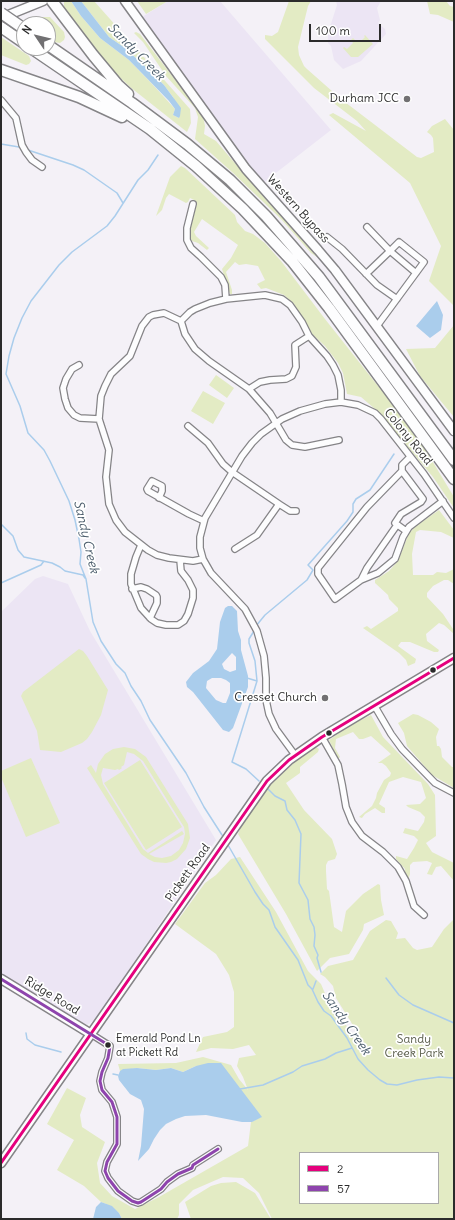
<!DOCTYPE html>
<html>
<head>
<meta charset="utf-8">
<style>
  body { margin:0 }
  #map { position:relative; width:455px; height:1220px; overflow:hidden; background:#f4f1f7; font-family:Delius,sans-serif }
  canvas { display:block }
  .frame { position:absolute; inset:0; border:2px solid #2b2b2b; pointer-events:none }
  .legend { position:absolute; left:299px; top:1152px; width:140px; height:52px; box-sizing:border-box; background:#fff; border:1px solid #aaa; margin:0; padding:5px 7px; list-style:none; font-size:12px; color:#2b2b2b }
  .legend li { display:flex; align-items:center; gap:8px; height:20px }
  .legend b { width:20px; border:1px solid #aaa }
  .north { position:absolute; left:16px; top:16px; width:40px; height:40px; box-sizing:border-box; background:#fff; border:1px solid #aaa; border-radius:50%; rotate:305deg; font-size:11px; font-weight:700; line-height:16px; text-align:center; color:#2b2b2b }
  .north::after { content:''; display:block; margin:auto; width:14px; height:18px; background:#717072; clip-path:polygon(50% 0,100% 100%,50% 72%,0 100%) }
  .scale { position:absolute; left:309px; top:24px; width:72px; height:18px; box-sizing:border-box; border:2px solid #2b2b2b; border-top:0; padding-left:5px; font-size:12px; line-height:14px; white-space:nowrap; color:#2b2b2b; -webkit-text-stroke:3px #fff; paint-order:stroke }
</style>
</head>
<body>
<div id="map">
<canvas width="455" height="1220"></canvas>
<div class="frame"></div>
<ul class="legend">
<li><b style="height:5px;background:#e5007d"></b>2</li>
<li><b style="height:5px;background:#8e44ad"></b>57</li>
</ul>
<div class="north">N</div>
<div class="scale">100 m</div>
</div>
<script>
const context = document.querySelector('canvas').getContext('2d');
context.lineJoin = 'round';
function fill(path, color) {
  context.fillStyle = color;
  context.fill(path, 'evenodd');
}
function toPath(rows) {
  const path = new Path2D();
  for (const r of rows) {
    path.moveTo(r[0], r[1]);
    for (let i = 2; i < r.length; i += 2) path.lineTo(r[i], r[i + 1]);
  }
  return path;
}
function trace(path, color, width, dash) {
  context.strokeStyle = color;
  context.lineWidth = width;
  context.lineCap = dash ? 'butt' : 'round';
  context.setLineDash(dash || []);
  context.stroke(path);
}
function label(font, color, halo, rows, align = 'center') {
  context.font = font + ' Delius,sans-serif';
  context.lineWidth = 3.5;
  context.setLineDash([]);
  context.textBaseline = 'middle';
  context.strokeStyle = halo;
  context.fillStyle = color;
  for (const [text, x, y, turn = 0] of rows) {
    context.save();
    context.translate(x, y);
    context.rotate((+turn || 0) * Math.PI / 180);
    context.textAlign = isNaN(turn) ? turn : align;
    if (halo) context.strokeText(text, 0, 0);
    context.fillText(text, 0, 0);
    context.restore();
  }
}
const built = toPath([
  [168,1,220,1,331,130,263,183,142,17],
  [336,1,381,1,377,8,380,20,378,23,385,29,386,34,361,61,343,69,334,60,331,46,328,43,328,33,337,5],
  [43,576,68,584,90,631,216,840,96,1019,87,1025,1,975,1,612,35,579]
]);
const green = toPath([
  [64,1,71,1,81,16,100,38,129,60,154,86,175,109,173,115,179,118,173,97,164,85,150,71,125,48,109,37,81,1,94,1,190,109,191,123,187,132,130,87,102,60,64,8],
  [137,1,168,1,146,14],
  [289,1,311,1,308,6,298,47,299,55,304,66,307,69,341,99,417,157,421,158,434,152,433,138,431,135,427,132,432,126,445,119,454,130,454,306,429,281,441,246,410,183,329,115,333,113,366,131,357,121,314,88,265,39,265,35,272,36,278,32],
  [427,1,446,1,450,6,454,7,454,22,438,15,430,14],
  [36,17,50,17,64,32,65,37,64,40,60,43,54,42,48,38,48,24,35,24,33,19],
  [136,32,140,34,203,116,205,126,204,134,216,141,269,203,293,227,319,256,317,257,311,253,281,219,232,172,195,139,198,117,195,108,166,76,143,42,134,33],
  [365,35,373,44,358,57,351,57,343,48,344,47,347,49,353,43,351,40,353,38,357,42,359,40,361,41,365,37,364,36],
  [1,37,29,56,31,61,29,64,26,65,1,55],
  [181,166,185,168,235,215,237,222,245,231,253,234,265,243,281,261,325,319,401,415,425,449,454,497,454,508,433,477,400,438,382,415,361,397,347,394,343,373,338,363,325,346,312,334,294,304,284,295,266,288,261,289,257,284,265,280,258,266,246,264,239,265,235,262,226,272,232,290,232,294,230,294,222,269,231,258,238,245,202,219,194,232,196,236,209,248,207,250,198,243,192,241,190,237,191,226,197,203,194,200,190,198,188,202,186,203,169,194,166,198,162,210,156,216,170,177],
  [454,325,454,417,420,376,406,349,435,348],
  [216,375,234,388,227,398,209,385],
  [203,391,225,403,213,424,191,411],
  [439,510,454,530,454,538,441,532,420,530,416,532,412,554,413,575,433,575,437,572,446,573,454,569,454,584,448,580,444,580,433,586,427,593,427,597,443,614,453,629,454,634,444,625,439,623,426,634,427,641,439,650,438,652,434,652,410,642,401,642,398,646,416,659,415,663,408,666,406,660,399,653,363,628,367,626,371,629,398,611,398,608,389,599,388,595,375,583,375,580,389,571,398,561,409,533,416,526],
  [79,649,83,651,87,656,108,690,101,715,92,732,87,739,82,743,61,752,40,750,37,731,21,696,23,692],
  [413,714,418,715,431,722,439,729,436,737,437,746,439,746,441,749,442,757,452,767,454,767,454,788,432,775,407,746,404,733,398,723],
  [371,715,383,737,428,784,435,795,436,836,426,843,432,852,454,863,454,881,441,866,436,867,432,875,427,874,432,863,427,861,413,862,410,865,410,874,408,880,405,876,405,869,396,859,396,856,407,859,414,848,418,840,414,836,403,833,405,828,418,831,424,822,425,817,420,812,408,807,406,805,420,804,426,798,421,782,403,777,389,782,379,804,385,808,385,813,382,813,375,808,365,814,362,818,359,817,372,806,376,798,377,793,384,780,390,776,391,773,386,766,382,763,378,763,391,754,371,736,363,739,359,739,353,732,336,739,335,748,340,757,338,759,329,740,351,725],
  [124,747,135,749,146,757,188,824,190,838,186,849,177,859,171,862,166,863,154,862,148,859,141,854,87,768,91,765,96,773,98,764,105,754,113,749],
  [127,752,134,754,143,761,184,827,185,834,183,843,179,850,171,856,162,858,155,857,149,854,184,834,182,831,148,853,143,849,103,784,101,775,103,768,115,770,118,769,119,770,122,768,121,767,124,765],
  [316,747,319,749,318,752,300,767,300,773,286,783,304,810,332,839,337,854,335,859,328,861,326,865,326,871,327,889,329,891,334,927,342,932,346,911,363,894,378,884,380,885,381,900,384,915,364,924,363,930,349,954,330,958,317,971,286,914,238,834,244,819,264,791,301,756],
  [31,758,60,823,26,837,1,777,1,771],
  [140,760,182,827,146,850,104,783],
  [240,857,276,912,308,971,321,984,327,998,339,1012,352,1036,360,1048,364,1043,336,998,333,986,325,977,320,974,328,966,353,960,370,931,386,920,391,921,398,933,396,939,405,938,413,948,417,950,432,947,444,929,454,919,454,1219,272,1219,259,1193,243,1178,223,1177,193,1190,179,1204,179,1215,177,1219,122,1219,119,1213,106,1204,101,1202,84,1186,57,1170,74,1140,47,1124,67,1088,86,1098,80,1115,82,1127,105,1142,97,1163,100,1183,112,1196,135,1209,159,1197,248,1146,251,1122,261,1117,196,1066,183,1072,171,1068,156,1070,137,1068,120,1071,118,1064,176,1063,203,1057,231,1065,239,1079,248,1090,243,1077,237,1066,239,1058,256,1055,249,1045,233,1049,211,1048,196,1052,203,1037,227,1032,234,1027,234,992,229,975,216,954,175,924,205,883,216,875,231,859],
  [300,1153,438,1153,438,1203,300,1203],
  [236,1182,255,1193,271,1219,191,1219,185,1202,211,1186,221,1183]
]);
const water = toPath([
  [71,1,81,1,109,37,125,48,150,71,164,85,181,108,180,116,179,118,173,115,175,109,169,101,129,60,100,38,81,16],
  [437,301,443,315,441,330,430,338,416,326],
  [228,606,232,606,237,611,238,631,241,640,241,650,248,676,248,687,233,728,229,732,223,730,193,692,187,687,186,682,193,673,209,661,217,649,220,622,225,608],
  [232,653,236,657,236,670,230,672,224,669,222,664],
  [212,678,221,678,226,680,230,683,230,693,226,703,223,703,216,700,206,688,207,681],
  [208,1063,221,1063,262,1117,252,1122,242,1122,206,1115,185,1116,176,1119,166,1124,160,1130,154,1139,149,1149,138,1161,141,1146,144,1109,141,1100,130,1094,119,1080,118,1076,120,1071,123,1069,137,1068,156,1070,171,1068,183,1072,196,1066],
  [101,1202,112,1206,119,1213,122,1219,93,1219,96,1207]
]);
const stream = toPath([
  [1,144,19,147],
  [28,150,73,165,84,170,117,193,123,203],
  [158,155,148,170,138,180,115,216,107,226,72,252,59,265,31,301,22,318,14,338,9,356,6,374,20,406,28,433,44,450,50,461,69,501,75,520,79,539,81,552,80,564,86,579,93,622,101,641,116,664,125,673,131,686,141,701,150,720,186,773,204,807,222,835],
  [1,524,13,536,18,550,24,557,52,563,60,567,65,571,83,575,85,578],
  [1,583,41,565,44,561],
  [256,626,265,615,307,580,313,570,308,565,347,521,353,512,353,504,356,499,370,490,394,454],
  [254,631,249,639,249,643,255,661,257,681,232,762,246,769,259,781],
  [247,678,257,681],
  [267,788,275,796,285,801,287,810,295,820,301,834,299,883,308,900,310,919,314,927,315,935,314,946,318,955,317,958,321,972],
  [228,845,255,892,263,904,269,910,275,927,298,960,308,985,312,989,318,1002,324,1011,331,1016,347,1038,358,1059,368,1070,380,1080,387,1084,397,1085,417,1080,439,1077,454,1078],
  [386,978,399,995,413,1005,454,1023],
  [313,989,316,981],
  [26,1033,27,1039,35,1045,61,1052],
  [113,1074,118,1075],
  [240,1089,263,1085,293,1072,302,1066,325,1059,336,1053,352,1048]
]);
const street = toPath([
  [1,100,16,118,22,145,26,152,32,160,42,167],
  [193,204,187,228,187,240,191,248,201,257,221,277,225,285,226,299],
  [367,227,390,251,399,242,424,262,377,326],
  [327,237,342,249,377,285,397,299],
  [366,274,390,251,416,273],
  [181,321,190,312,195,309,210,303,226,299,265,295,282,299,290,305,302,322,309,336,327,356,333,365,338,375,341,390,341,402],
  [79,365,72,369,66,379,63,388,65,399,68,408,74,415,80,418,99,419],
  [249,389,260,382,270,380,286,379,292,376,296,367,295,345,309,336],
  [188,426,208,443,223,464,232,472,279,504,290,511,296,511],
  [402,471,367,507,318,568,318,574,335,599,361,580,378,573,395,559,403,537,409,527,443,501],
  [159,498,162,491,162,486,152,481,147,489,148,491,189,514,204,521],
  [406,531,395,523,401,514,421,502,423,499,402,471,402,465,410,457],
  [141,545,136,557,131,574,131,584,141,608,151,619,157,623,166,625,178,625,184,621,188,614,193,598,193,590,188,580,181,571,180,560],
  [235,549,257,535,279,504],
  [203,559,193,561,169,558,157,555,148,550,125,532,116,520,109,504,106,477,109,450,99,419,101,396,105,386,111,374,130,356,142,326,149,317,153,315,164,313,181,321,185,334,195,349,209,361,249,389,270,413,286,440,292,445,305,447,339,440],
  [361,580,367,568,397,525],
  [132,589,141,587,147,589,156,595,157,597,157,603,150,618],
  [374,705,391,734,402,749,435,783,454,793],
  [322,737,338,765,342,784,346,807,352,822,362,836,383,852,398,867,406,881,414,906,424,915],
  [295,755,276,729,269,714,266,700,266,678,264,656,257,631,245,609,211,573,203,559,200,548,200,537,205,518,242,456,252,443,261,434,282,419,300,411,325,404,341,402,358,405,375,413,381,419,424,474,454,518],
  [91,1034,110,1046,108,1058,102,1072,100,1081,102,1090,112,1102,117,1117,117,1144,107,1162,105,1171,108,1178,118,1191,132,1201,138,1203,141,1202,161,1189,167,1182,178,1174,192,1168,193,1165,218,1149]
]);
const secondary = toPath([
  [125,1,246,169,318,250,335,270,454,431],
  [1,18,43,1],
  [1,979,91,1034],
  [1,1163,267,781,289,760,322,737,454,658]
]);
const highway = toPath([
  [52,1,93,55,118,85,128,94],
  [1,27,24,43],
  [48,45,132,103,187,144,230,180,266,216,319,277,454,460],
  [31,48,150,129,196,166,243,209,292,261,329,308,454,479],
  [1,70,79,97,122,117]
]);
const highwayBridge = toPath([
  [1,13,20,26]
]);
const bus1 = toPath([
  [1,1163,267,781,289,760,322,737,454,658]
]);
const bus2 = toPath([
  [1,979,110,1046,108,1058,102,1072,100,1081,102,1090,112,1102,117,1117,117,1144,107,1162,105,1171,108,1178,118,1191,132,1201,138,1203,141,1202,161,1189,167,1182,178,1174,192,1168,193,1165,218,1149]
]);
const markers = [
  [407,99,4,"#717072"],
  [433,670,3.5,"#2b2b2b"],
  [325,698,4,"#717072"],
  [329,733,3.5,"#2b2b2b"],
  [108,1045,3.5,"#2b2b2b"]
];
const busNames = [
  ["Emerald Pond Ln",116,1039],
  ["at Pickett Rd",116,1053]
];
const poiNames = [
  ["Durham JCC",399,99],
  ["Cresset Church",317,698]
];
const streetNames = [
  ["Western Bypass",298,209,48],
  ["Colony Road",408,437,51],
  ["Pickett Road",188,873,-55],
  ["Ridge Road",52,996,31]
];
const parkNames = [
  ["Sandy",414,1040],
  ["Creek Park",414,1054]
];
const waterNames = [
  ["Sandy Creek",136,52,45],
  ["Sandy Creek",86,537,77],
  ["Sandy Creek",346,1023,55]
];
fill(built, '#ece5f4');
fill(green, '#e3ebc4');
fill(water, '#aacdec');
trace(stream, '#aacdec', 1.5);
trace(street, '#858487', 8);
trace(secondary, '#858487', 11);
trace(highway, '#858487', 13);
trace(street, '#fdfdfe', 5.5);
trace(secondary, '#fdfdfe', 8);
trace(highway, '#fdfdfe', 10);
trace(highwayBridge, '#858487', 13, []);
trace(highwayBridge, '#fdfdfe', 10);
trace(bus1, '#e5007d', 3);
trace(bus2, '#8e44ad', 3);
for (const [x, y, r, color] of markers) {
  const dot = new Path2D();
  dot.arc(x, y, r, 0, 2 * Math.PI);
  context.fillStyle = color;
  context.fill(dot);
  trace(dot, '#fff', 1.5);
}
label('11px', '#2b2b2b', '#fff', busNames, 'left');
label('12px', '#2b2b2b', '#fff', poiNames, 'right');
label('12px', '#2b2b2b', '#fff', streetNames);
label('12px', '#565a47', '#fff', parkNames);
label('italic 13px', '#4d5e6d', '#fff', waterNames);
</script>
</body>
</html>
